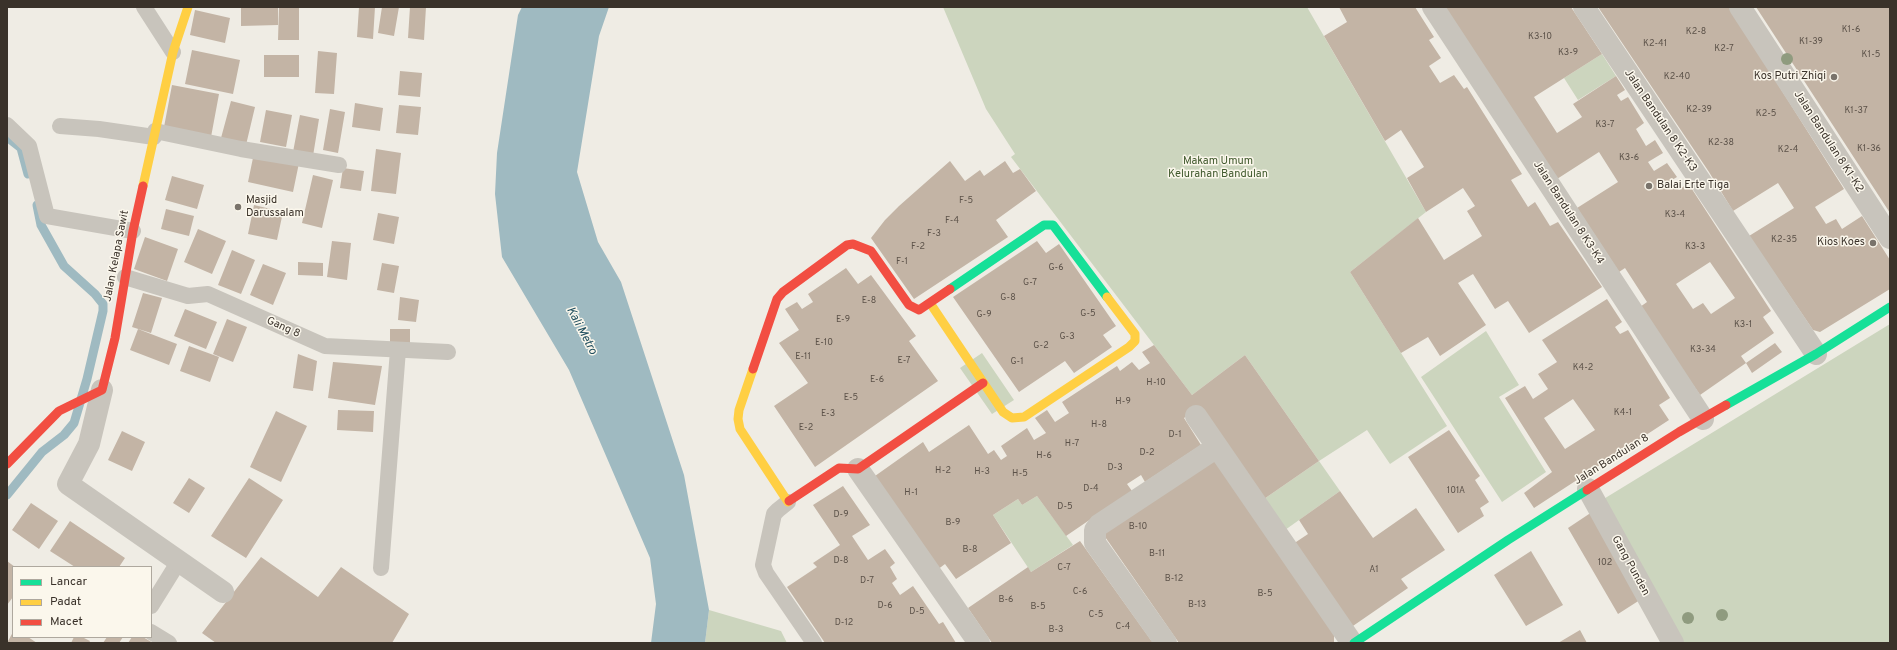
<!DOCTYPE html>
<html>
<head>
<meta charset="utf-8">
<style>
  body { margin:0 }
  #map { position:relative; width:1897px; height:650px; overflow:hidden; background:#efece4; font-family:Overpass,sans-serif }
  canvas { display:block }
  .frame { position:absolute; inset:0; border:8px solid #3a322a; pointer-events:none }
  .legend { position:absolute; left:12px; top:566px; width:140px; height:72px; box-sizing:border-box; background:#fbf7ec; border:1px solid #aea89e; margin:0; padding:5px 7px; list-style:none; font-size:12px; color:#3a322a }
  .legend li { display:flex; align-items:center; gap:8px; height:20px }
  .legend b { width:20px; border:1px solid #aea89e }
</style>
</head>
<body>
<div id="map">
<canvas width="1897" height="650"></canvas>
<div class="frame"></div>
<ul class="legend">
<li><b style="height:5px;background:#16e098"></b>Lancar</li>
<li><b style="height:5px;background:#ffcf43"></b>Padat</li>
<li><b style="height:5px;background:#f24e42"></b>Macet</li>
</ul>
</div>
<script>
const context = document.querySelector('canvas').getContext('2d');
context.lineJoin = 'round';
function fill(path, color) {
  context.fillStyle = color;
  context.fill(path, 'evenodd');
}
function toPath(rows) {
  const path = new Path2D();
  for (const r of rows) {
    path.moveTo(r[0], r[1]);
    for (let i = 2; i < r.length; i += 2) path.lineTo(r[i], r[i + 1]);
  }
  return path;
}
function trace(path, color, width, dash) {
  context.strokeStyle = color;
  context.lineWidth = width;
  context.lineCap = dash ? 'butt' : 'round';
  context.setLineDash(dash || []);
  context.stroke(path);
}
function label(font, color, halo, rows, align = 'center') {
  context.font = font + ' Overpass,sans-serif';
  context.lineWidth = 3;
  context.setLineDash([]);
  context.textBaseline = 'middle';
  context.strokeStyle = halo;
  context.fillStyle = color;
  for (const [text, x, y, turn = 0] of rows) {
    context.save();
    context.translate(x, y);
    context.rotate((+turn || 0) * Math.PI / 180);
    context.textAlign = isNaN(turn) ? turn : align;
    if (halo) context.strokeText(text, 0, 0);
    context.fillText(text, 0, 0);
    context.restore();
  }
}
const green = toPath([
  [943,7,1307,7,1426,212,1350,272,1447,426,1390,464,1367,430,1319,461,1340,491,1285,530,1264,499,1319,461,1245,355,1192,395,1011,157,1015,154,986,109],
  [1602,54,1616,76,1578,100,1564,78],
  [1890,324,1890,643,1679,643,1602,500],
  [1486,331,1519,385,1499,397,1546,472,1502,502,1421,377],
  [982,353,1014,400,992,414,960,368],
  [1037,496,1073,545,1031,572,993,515,1018,499,1022,505],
  [709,610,781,631,787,643,705,643]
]);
const water = toPath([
  [522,7,609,7,599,36,577,172,598,242,621,282,684,475,709,610,705,643,651,643,656,604,650,558,569,370,502,257,495,194,497,153,518,15]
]);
const stream = toPath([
  [7,137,21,148,28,174],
  [7,495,42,452,64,435,74,423,87,379,103,311,103,304,95,294,64,266,41,225,37,205]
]);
const building = toPath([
  [241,7,278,7,278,25,241,26],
  [279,7,299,7,299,40,278,40],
  [359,7,375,7,373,39,357,37],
  [382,7,399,7,394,36,378,33],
  [410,7,426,7,424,40,408,38],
  [1339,7,1415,7,1434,37,1429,40,1441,58,1429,66,1440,83,1454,75,1464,89,1467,87,1522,174,1511,180,1528,207,1535,202,1550,226,1558,222,1602,287,1529,333,1508,301,1495,309,1473,274,1458,283,1486,325,1440,356,1428,337,1401,353,1350,272,1418,218,1444,260,1482,236,1467,211,1475,206,1463,188,1426,212,1407,178,1424,167,1401,130,1385,141,1324,36,1347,22],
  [1443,7,1571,7,1602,54,1534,97,1557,133,1582,117,1573,104,1616,76,1625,90,1617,95,1621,101,1628,97,1644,123,1636,129,1646,146,1655,140,1663,153,1648,162,1654,171,1667,163,1677,177,1672,180,1679,190,1688,183,1771,311,1763,317,1774,333,1741,356,1746,363,1700,395,1640,307,1647,302,1625,268,1619,272,1577,208,1618,182,1599,152,1557,179],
  [1710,262,1735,298,1711,314,1703,303,1693,309,1676,284],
  [1598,7,1729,7,1844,189,1815,207,1826,224,1836,219,1842,229,1862,216,1890,260,1890,289,1820,332,1813,330,1749,236,1794,208,1778,183,1733,211,1709,172],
  [1756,7,1889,7,1890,213,1864,173],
  [195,10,230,18,225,43,190,35],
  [192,50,240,60,233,94,185,84],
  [318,51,337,53,334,94,315,93],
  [264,55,299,55,299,77,264,77],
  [400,71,422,73,420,97,398,95],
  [172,85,219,94,211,137,164,127],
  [231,101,255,107,246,145,221,138],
  [355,103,383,108,380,131,352,127],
  [399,105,421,107,418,135,396,133],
  [330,109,345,112,338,153,323,150],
  [266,110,292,115,286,147,260,142],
  [300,115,319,119,313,156,293,152],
  [376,149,401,153,396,194,371,191],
  [254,153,299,163,293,192,248,182],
  [950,161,965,181,980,170,984,176,1005,161,1013,173,1020,169,1036,191,996,220,1008,237,914,299,871,238,885,220,899,206],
  [343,168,364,171,361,191,340,188],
  [313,175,333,180,322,228,302,223],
  [172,176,204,185,197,209,165,200],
  [254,205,283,212,277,240,248,234],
  [166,209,194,216,189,236,161,229],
  [378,213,399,217,394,244,373,240],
  [198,229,226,241,212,274,184,262],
  [145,237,178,249,167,281,134,269],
  [332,241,351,243,347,280,327,277],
  [1037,241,1046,253,1059,244,1116,326,1103,335,1112,347,1074,373,1065,361,1019,392,953,297],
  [232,250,255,260,241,294,218,285],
  [298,262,323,263,323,276,298,275],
  [382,263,399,266,394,293,377,290],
  [263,264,286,273,273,305,250,295],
  [846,268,858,284,871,275,916,336,909,341,938,381,815,467,774,406,808,383,779,343,799,330,785,309,797,302,802,309,813,302,808,294],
  [143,293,162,298,151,333,132,327],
  [400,297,419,300,416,322,398,320],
  [1607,299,1622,322,1615,327,1620,334,1628,330,1670,398,1659,405,1669,420,1534,508,1524,493,1552,472,1505,398,1525,386,1533,399,1548,389,1538,374,1557,362,1542,340],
  [1573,399,1595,430,1565,449,1544,418],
  [185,309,217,322,206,349,174,336],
  [227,319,247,327,233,362,213,354],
  [138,329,177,344,169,365,130,350],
  [390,329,410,329,410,347,390,347],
  [1775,343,1782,352,1752,373,1746,363],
  [1154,345,1192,395,1245,355,1319,461,1264,499,1200,406,1184,418,1201,445,1145,482,1141,475,1127,484,1132,491,1066,536,1037,496,1022,505,1018,499,993,515,1011,543,956,579,945,564,937,570,875,476,923,442,929,452,969,425,988,454,994,450,1001,460,1007,456,1001,446,1027,428,1034,440,1046,433,1035,418,1047,410,1055,422,1069,413,1062,402,1117,366,1120,371,1132,362,1139,370,1150,363,1142,352],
  [189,346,219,357,210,382,180,371],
  [298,354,317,361,313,391,293,388],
  [333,362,382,366,375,405,328,398],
  [338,410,374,411,373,432,337,430],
  [276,411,307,426,281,482,250,467],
  [1449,430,1480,476,1475,480,1489,502,1480,508,1484,516,1458,533,1408,457],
  [122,431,145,442,132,471,108,460],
  [1213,457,1334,634,1334,643,1179,643,1101,531],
  [189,478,205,488,189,513,173,503],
  [249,478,283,500,246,558,211,536],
  [843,486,870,525,852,536,868,560,885,549,895,563,890,567,897,579,892,583,900,595,913,586,939,624,943,622,956,643,825,643,787,587,817,567,813,563,840,545,813,505],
  [1340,491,1373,538,1416,508,1445,550,1401,579,1408,588,1350,628,1293,544,1308,534,1299,520],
  [31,503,58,521,39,549,12,530],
  [1592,512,1643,598,1618,614,1568,528],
  [70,521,125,558,119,567,75,567,50,551],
  [1080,541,1153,643,992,643,968,608,1028,567,1031,572],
  [1531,551,1563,605,1526,626,1494,575],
  [261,557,318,597,341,567,409,614,392,643,216,643,202,633],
  [7,561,15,567,13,567,13,597,7,605],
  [1580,630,1587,643,1558,643],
  [13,632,13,637,28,637,37,643,7,643],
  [74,637,82,637,90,641,89,643,71,643],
  [107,637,123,637,119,643,103,643],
  [132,637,143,637,153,643,128,643]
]);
const lane = toPath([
  [144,7,173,52],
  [7,125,29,146,47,216,133,231],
  [60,126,99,129,154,137],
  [155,131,241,149,339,165],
  [125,277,188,296,208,294,325,346,448,352],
  [788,502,778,510,774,514,763,565,766,573,814,643],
  [381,568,398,350],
  [151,606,179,561],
  [151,632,169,643]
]);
const street = toPath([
  [1433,7,1703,419],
  [1584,7,1816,354],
  [1740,7,1890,238],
  [102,390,89,444,68,484,223,592],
  [1196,416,1352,643],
  [858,469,979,643],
  [1588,489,1673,643],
  [1166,643,1095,543,1095,530,1099,525,1217,447]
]);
const fast = toPath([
  [950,289,1044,225,1053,225,1107,297],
  [1726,405,1816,354,1890,307],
  [1354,643,1508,540,1587,490]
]);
const slow = toPath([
  [143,186,173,52,188,7],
  [930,303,1003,412,1012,418,1024,417,1129,347,1135,341,1135,334,1107,297],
  [753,369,739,410,738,419,740,429,788,502,789,501]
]);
const jam = toPath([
  [753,369,777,299,783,292,847,245,853,244,871,251,909,305,919,310,950,289],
  [7,464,59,411,102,390,115,338,133,231,143,186],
  [1587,490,1679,432,1726,405],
  [789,501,839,468,858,469,983,383]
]);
const trees = [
  [1787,59],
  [1722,615],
  [1688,618]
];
const markers = [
  [1834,77,4,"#79736b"],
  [1649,186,4,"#79736b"],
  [238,207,4,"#79736b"],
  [1873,243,4,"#79736b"]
];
const numberNames = [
  ["K1-6",1851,30],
  ["K2-8",1696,32],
  ["K3-10",1540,37],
  ["K1-39",1811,42],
  ["K2-41",1655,44],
  ["K2-7",1724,49],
  ["K3-9",1568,53],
  ["K1-5",1871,55],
  ["K2-40",1677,77],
  ["K2-39",1699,110],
  ["K1-37",1856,111],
  ["K2-5",1766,114],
  ["K3-7",1605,125],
  ["K2-38",1721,143],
  ["K1-36",1869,149],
  ["K2-4",1788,150],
  ["K3-6",1629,158],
  ["F-5",966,201],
  ["K3-4",1675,215],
  ["F-4",952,221],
  ["F-3",934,234],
  ["K2-35",1784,240],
  ["F-2",918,247],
  ["K3-3",1695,247],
  ["F-1",902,262],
  ["G-6",1056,268],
  ["G-7",1030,283],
  ["G-8",1008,298],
  ["E-8",869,301],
  ["G-5",1088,314],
  ["G-9",984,315],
  ["E-9",843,320],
  ["K3-1",1743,325],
  ["G-3",1067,337],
  ["E-10",824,343],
  ["G-2",1041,346],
  ["K3-34",1703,350],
  ["E-11",803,357],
  ["E-7",904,361],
  ["G-1",1017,362],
  ["K4-2",1583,368],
  ["E-6",877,380],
  ["H-10",1156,383],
  ["E-5",851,398],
  ["H-9",1123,402],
  ["K4-1",1623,413],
  ["E-3",828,414],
  ["H-8",1099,425],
  ["E-2",806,428],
  ["D-1",1175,435],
  ["H-7",1072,444],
  ["D-2",1147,453],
  ["H-6",1044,456],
  ["D-3",1115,468],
  ["H-2",943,471],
  ["H-3",982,472],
  ["H-5",1020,474],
  ["D-4",1091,489],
  ["101A",1456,491],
  ["H-1",911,493],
  ["D-5",1065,507],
  ["D-9",841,515],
  ["B-9",953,523],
  ["B-10",1138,527],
  ["B-8",970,550],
  ["B-11",1157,554],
  ["D-8",841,561],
  ["102",1605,563],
  ["C-7",1064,568],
  ["A1",1374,570],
  ["B-12",1174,579],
  ["D-7",867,581],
  ["C-6",1080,592],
  ["B-5",1265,594],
  ["B-6",1006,600],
  ["B-13",1197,605],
  ["D-6",885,606],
  ["B-5",1038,607],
  ["D-5",917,612],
  ["C-5",1096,615],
  ["D-12",844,623],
  ["C-4",1123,627],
  ["B-3",1056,630]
];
const poiNames = [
  ["Kos Putri Zhiqi",1826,77],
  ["Balai Erte Tiga",1657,186,"left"],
  ["Masjid",246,201,"left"],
  ["Darussalam",246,214,"left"],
  ["Kios Koes",1865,243]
];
const streetNames = [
  ["Jalan Bandulan 8 K2-K3",1660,121,56],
  ["Jalan Bandulan 8 K1-K2",1828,142,57],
  ["Jalan Bandulan 8 K3-K4",1568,213,57],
  ["Jalan Kelapa Sawit",117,256,-79],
  ["Gang 8",283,328,24],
  ["Jalan Bandulan 8",1612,460,-32],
  ["Gang Punden",1630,566,61]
];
const parkNames = [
  ["Makam Umum",1218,162],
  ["Kelurahan Bandulan",1218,175]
];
const waterNames = [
  ["Kali Metro",581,331,62]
];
fill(green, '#ccd5be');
fill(water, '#9fbac1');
trace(stream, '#9fbac1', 9);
fill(building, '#c3b4a5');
trace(lane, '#c8c4bc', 16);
trace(street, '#c8c4bc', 22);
trace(fast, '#16e098', 9);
trace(slow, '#ffcf43', 9);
trace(jam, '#f24e42', 9);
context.fillStyle = '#8f9b7f';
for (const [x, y] of trees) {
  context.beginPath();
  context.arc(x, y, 6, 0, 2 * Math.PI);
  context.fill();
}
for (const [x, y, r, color] of markers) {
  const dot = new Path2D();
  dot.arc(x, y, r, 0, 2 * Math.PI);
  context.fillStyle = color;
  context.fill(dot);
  trace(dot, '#fbf7ec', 1.5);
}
label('9px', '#5c5249', null, numberNames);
label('11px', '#3a322a', '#fbf7ec', poiNames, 'right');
label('11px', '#3a322a', '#fbf7ec', streetNames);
label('11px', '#40592d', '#fbf7ec', parkNames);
label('italic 12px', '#1e4d5d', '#fbf7ec', waterNames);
</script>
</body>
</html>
